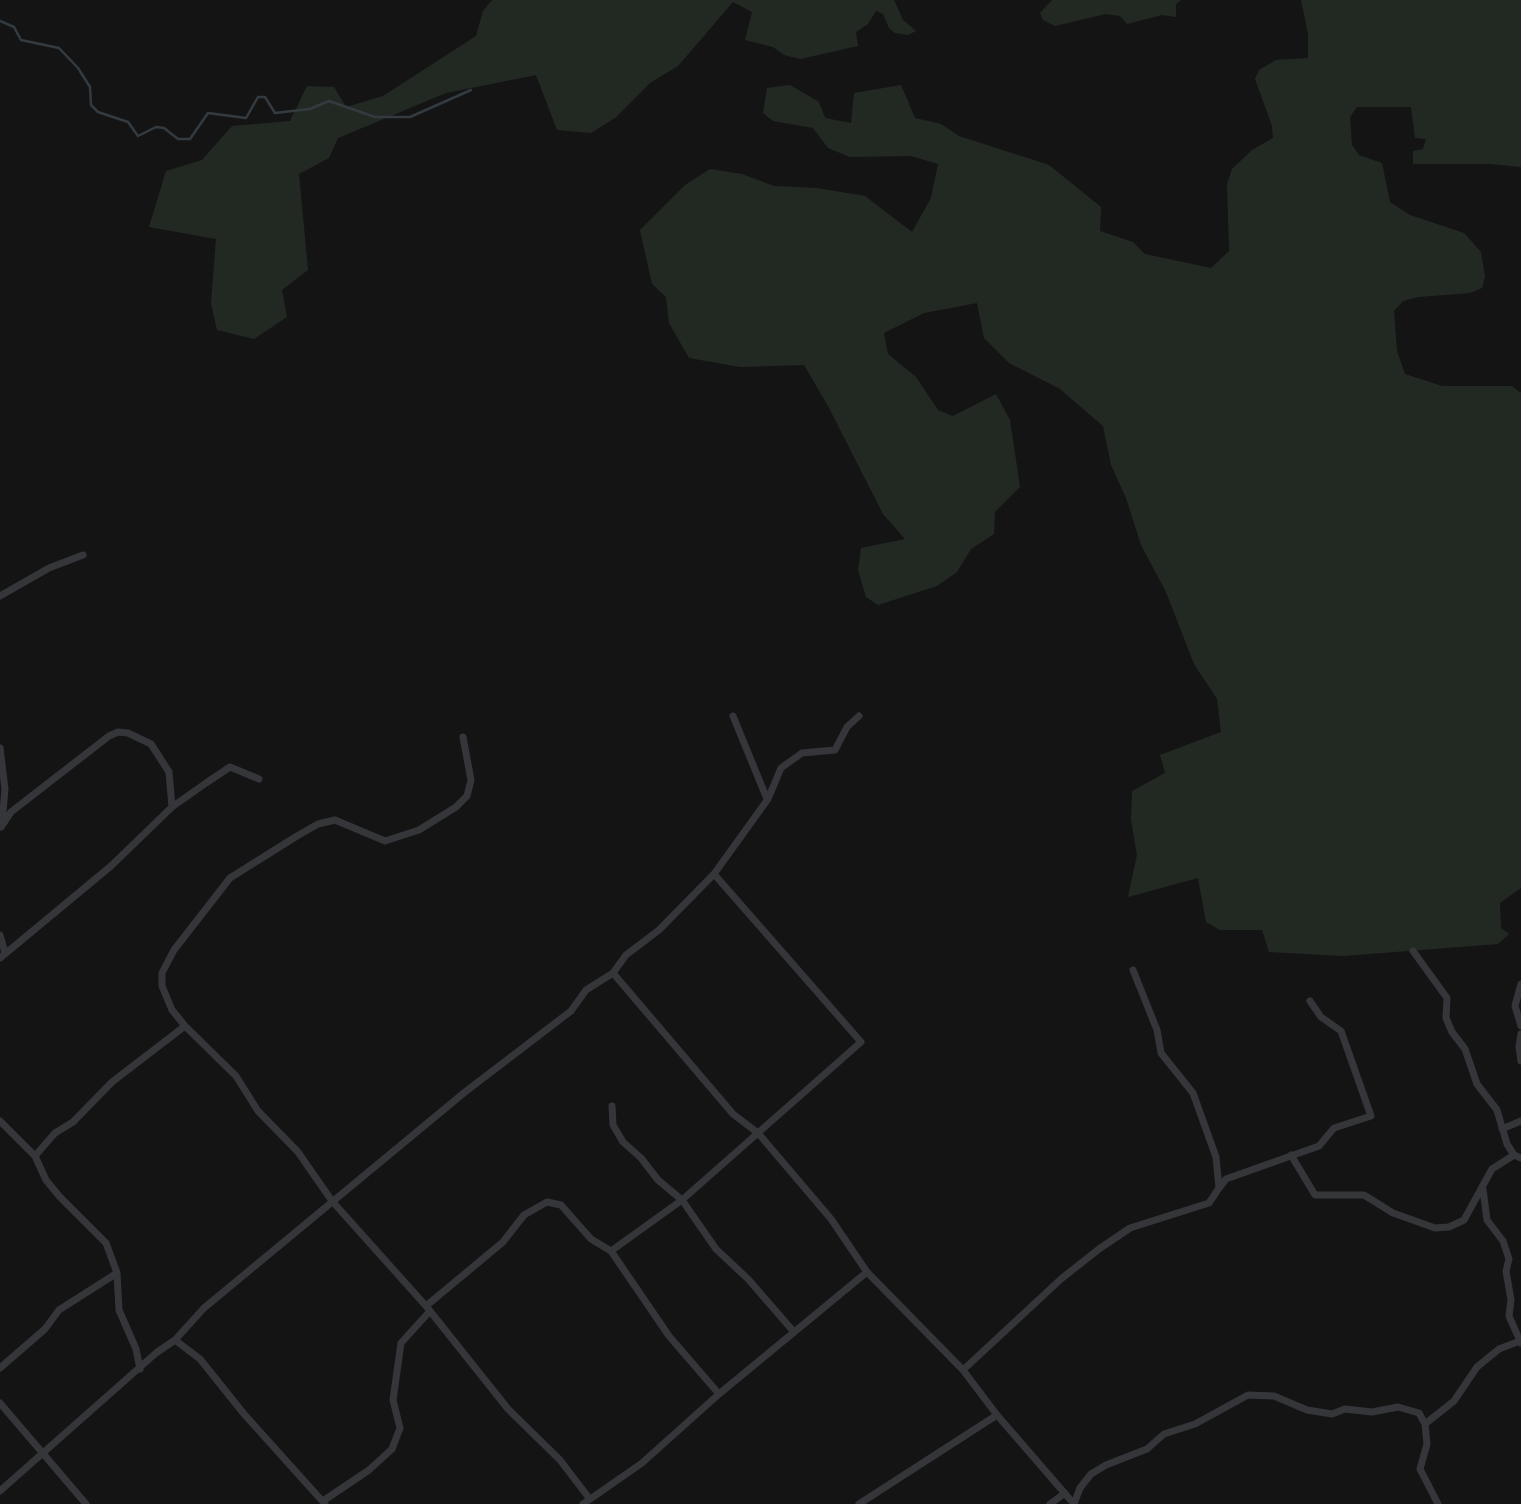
<!DOCTYPE html>
<html>
<head>
<meta charset="utf-8">
<style>
  body { margin:0 }
  canvas { display:block; background:#141415 }
</style>
</head>
<body>
<canvas width="1521" height="1504"></canvas>
<script>
const context = document.querySelector('canvas').getContext('2d');
context.lineJoin = 'round';
function fill(path, color) {
  context.fillStyle = color;
  context.fill(path, 'evenodd');
}
function toPath(rows) {
  const path = new Path2D();
  for (const r of rows) {
    path.moveTo(r[0], r[1]);
    for (let i = 2; i < r.length; i += 2) path.lineTo(r[i], r[i + 1]);
  }
  return path;
}
function trace(path, color, width, dash) {
  context.strokeStyle = color;
  context.lineWidth = width;
  context.lineCap = dash ? 'butt' : 'round';
  context.setLineDash(dash || []);
  context.stroke(path);
}
const green = toPath([
  [492,0,894,0,903,20,916,31,908,35,895,33,889,28,883,14,876,11,868,24,856,32,858,46,800,59,784,55,773,47,745,40,752,12,733,2,678,66,650,83,615,118,591,133,557,130,536,75,446,93,338,138,329,158,299,174,308,270,282,290,287,317,254,339,217,330,211,303,216,239,149,227,166,171,202,160,232,126,290,121,307,86,334,87,346,107,383,96,476,36,483,11],
  [1052,0,1181,0,1176,4,1176,17,1162,15,1127,24,1120,16,1106,14,1055,26,1043,20,1040,13],
  [1301,0,1521,0,1521,167,1490,164,1413,164,1413,151,1423,149,1426,139,1415,138,1411,107,1357,107,1350,117,1352,145,1359,155,1382,163,1390,202,1410,215,1464,233,1481,252,1485,276,1482,288,1470,293,1418,297,1403,301,1394,311,1397,351,1405,374,1442,386,1512,386,1521,393,1521,888,1500,903,1501,928,1509,934,1498,944,1343,956,1269,952,1262,930,1220,930,1206,922,1198,878,1128,897,1137,855,1131,820,1132,791,1165,773,1160,755,1221,732,1217,699,1194,664,1166,592,1141,545,1126,498,1111,465,1103,426,1060,389,1009,363,984,338,977,303,924,313,884,333,888,354,916,377,938,410,953,416,996,394,1010,420,1020,487,995,512,994,534,971,549,957,572,937,586,878,605,866,597,858,570,861,548,905,539,883,514,828,406,804,365,740,367,689,358,669,323,666,297,652,284,640,230,685,185,710,169,742,174,774,186,817,188,865,196,912,232,931,198,938,164,911,156,850,157,828,148,813,128,773,121,763,113,767,88,790,85,819,102,825,118,851,123,854,93,901,85,915,118,941,124,959,136,1049,165,1101,207,1100,231,1133,242,1145,254,1211,268,1229,251,1227,184,1232,169,1252,150,1273,138,1272,126,1255,79,1259,70,1276,60,1308,58,1308,34]
]);
const stream = toPath([
  [0,21,14,27,21,40,59,48,78,68,90,87,91,105,98,112,128,122,138,136,156,127,164,128,178,139,190,139,208,113,246,118,258,97,265,97,275,113,310,109,329,101,375,117,410,117,471,90]
]);
const minor = toPath([
  [0,596,49,568,83,555],
  [733,716,767,799],
  [463,737,471,780,467,796,456,807,419,830,385,841,335,820,318,824,297,836,230,878,174,950,162,973,162,986,172,1010,185,1026,236,1076,258,1111,298,1152,332,1201,426,1306,508,1409,560,1460,589,1498],
  [0,748,5,789,2,823],
  [1,827,11,812,109,736,118,732,128,733,151,744,169,772,172,807],
  [714,874,861,1042,682,1200,611,1251,669,1336,719,1394],
  [0,935,5,953],
  [1413,951,1447,998,1446,1018,1452,1032,1465,1049,1477,1084,1497,1110,1507,1144,1514,1155,1521,1158],
  [0,958,111,866,172,807,206,783,230,767,259,779],
  [613,973,733,1114,758,1133,831,1219,867,1272,963,1370,997,1415,1074,1504],
  [1521,984,1515,1006,1521,1026],
  [1521,1034,1519,1046,1521,1061],
  [612,1106,613,1125,623,1142,641,1158,658,1180,682,1200,716,1249,748,1279,794,1332],
  [0,1121,35,1156,46,1180,59,1196,106,1243,117,1273,119,1310,136,1349,140,1369],
  [1502,1129,1521,1121],
  [1291,1155,1315,1195,1364,1195,1393,1213,1435,1228,1449,1227,1464,1220,1492,1169,1514,1155],
  [35,1156,55,1133,73,1122,112,1082,185,1026],
  [1219,1188,1226,1179,1319,1146,1334,1128,1371,1116,1341,1031,1321,1017,1310,1001],
  [1483,1189,1487,1220,1503,1241,1509,1259,1506,1271,1511,1300,1509,1316,1521,1343],
  [426,1306,503,1242,524,1215,547,1202,561,1205,591,1239,611,1251],
  [175,1340,200,1359,244,1414,325,1504],
  [0,1368,45,1329,59,1310,117,1273],
  [963,1370,1061,1279,1099,1249,1130,1228,1209,1203,1219,1188,1216,1157,1193,1093,1161,1053,1157,1030,1133,970],
  [0,1403,86,1504],
  [1425,1424,1454,1401,1477,1367,1499,1349,1520,1341],
  [0,1491,156,1353,175,1340,204,1308,465,1092,571,1011,586,990,613,973,626,955,659,930,714,874,768,799,781,768,802,753,835,750,847,727,859,716],
  [323,1501,369,1470,392,1449,400,1428,393,1400,401,1343,430,1311],
  [583,1504,642,1463,719,1394,867,1272],
  [859,1504,997,1415],
  [1050,1504,1065,1493],
  [1074,1504,1080,1488,1091,1474,1106,1465,1147,1449,1164,1434,1195,1424,1248,1395,1274,1396,1307,1410,1332,1414,1345,1409,1372,1412,1398,1407,1419,1413,1425,1424,1427,1444,1420,1469,1438,1504]
]);
fill(green, '#222923');
trace(stream, '#333b40', 2.5);
trace(minor, '#35363a', 7);
</script>
</body>
</html>
